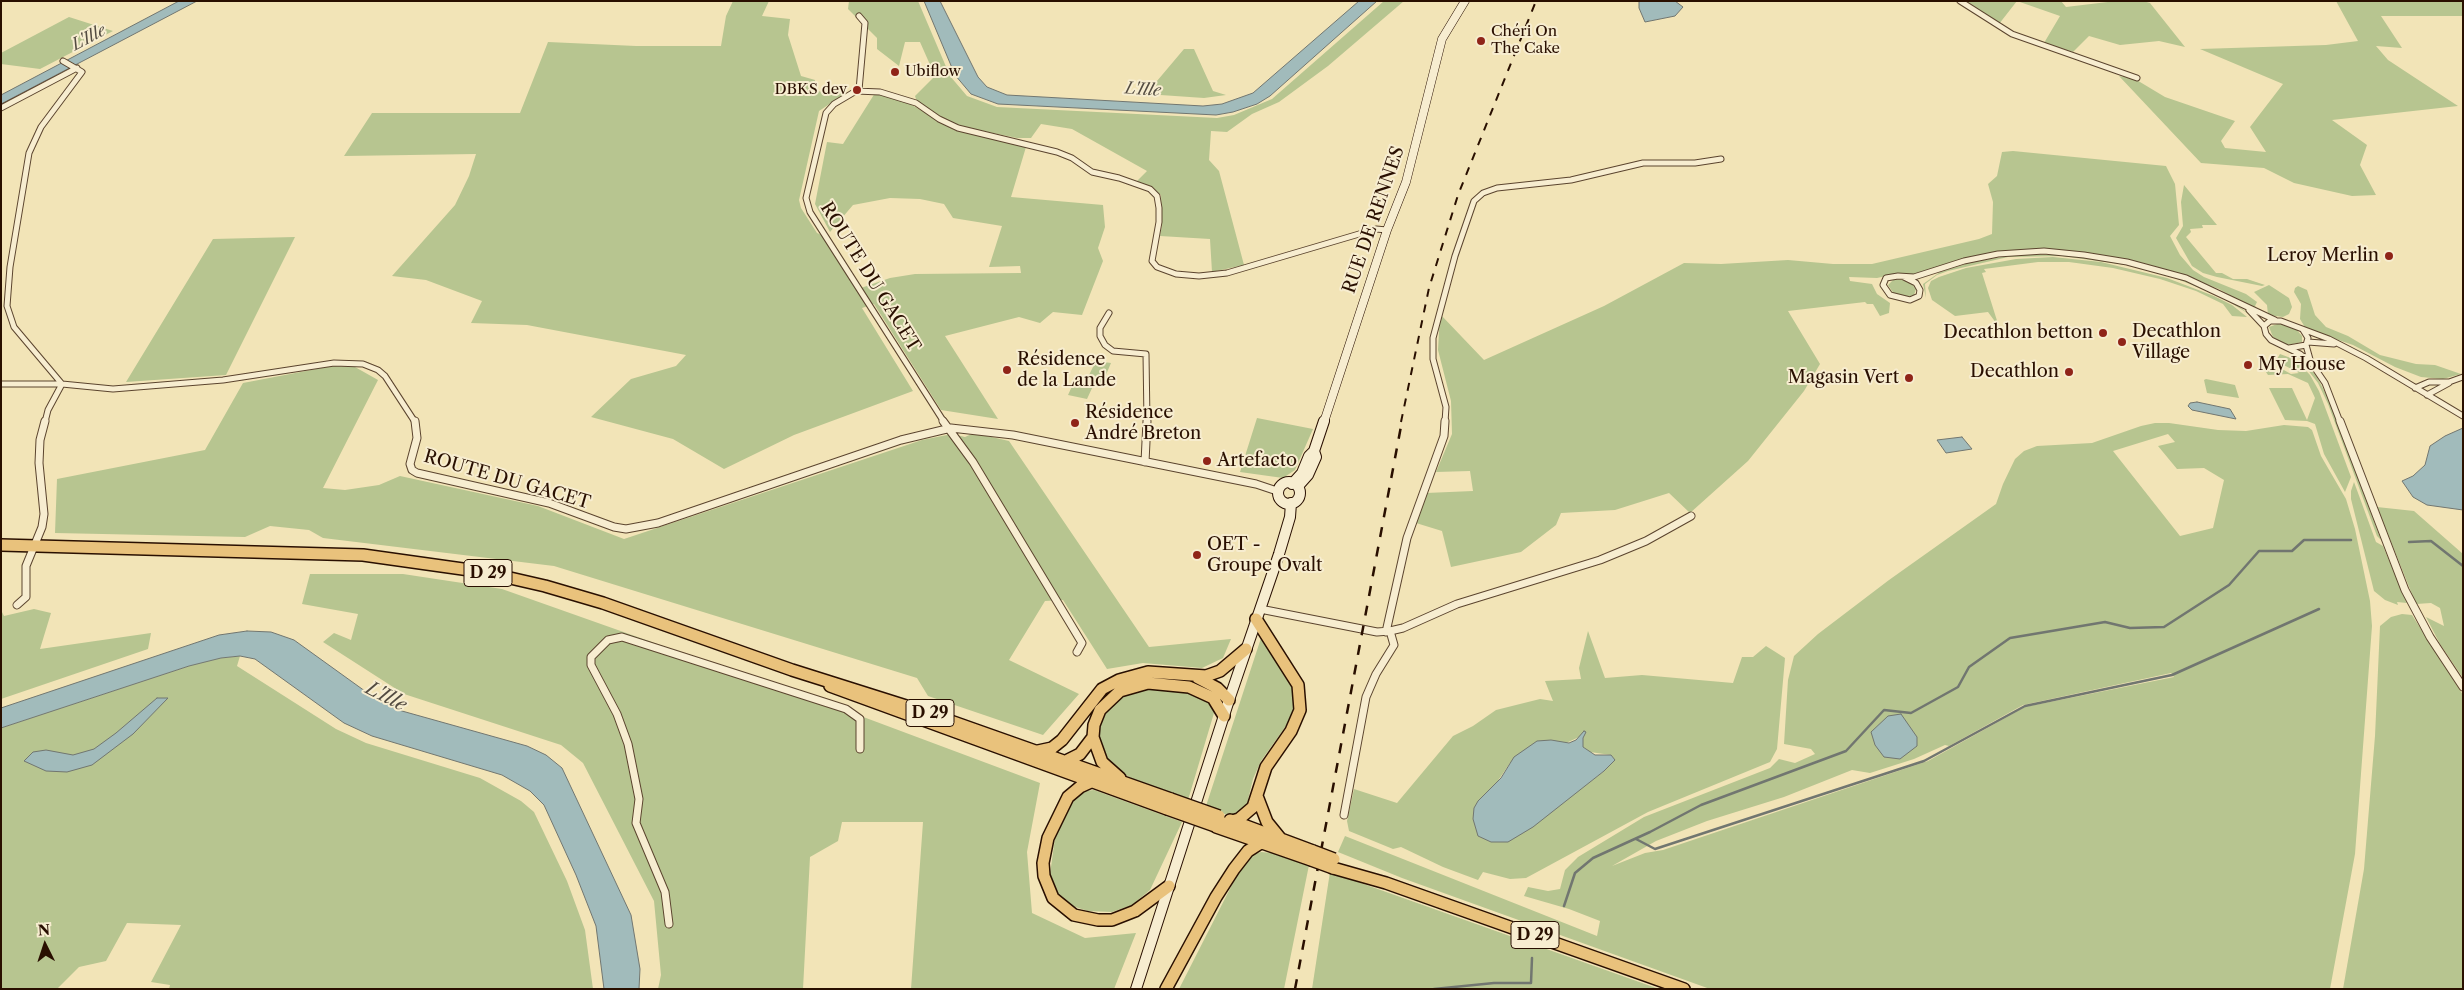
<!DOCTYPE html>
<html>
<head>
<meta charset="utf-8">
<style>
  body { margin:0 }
  #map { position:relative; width:2464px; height:990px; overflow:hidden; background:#f2e4b7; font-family:"Libre Caslon Text",serif }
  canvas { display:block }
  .frame { position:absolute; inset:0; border:2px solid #290f00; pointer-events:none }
  .north { position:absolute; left:20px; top:920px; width:50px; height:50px; -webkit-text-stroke:4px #f7edd0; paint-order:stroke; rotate:356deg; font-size:14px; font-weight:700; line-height:20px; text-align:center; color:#290f00 }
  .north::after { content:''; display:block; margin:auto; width:18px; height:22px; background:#290f00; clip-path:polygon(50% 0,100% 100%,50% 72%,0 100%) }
</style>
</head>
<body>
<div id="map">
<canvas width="2464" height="990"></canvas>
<div class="frame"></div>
<div class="north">N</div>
</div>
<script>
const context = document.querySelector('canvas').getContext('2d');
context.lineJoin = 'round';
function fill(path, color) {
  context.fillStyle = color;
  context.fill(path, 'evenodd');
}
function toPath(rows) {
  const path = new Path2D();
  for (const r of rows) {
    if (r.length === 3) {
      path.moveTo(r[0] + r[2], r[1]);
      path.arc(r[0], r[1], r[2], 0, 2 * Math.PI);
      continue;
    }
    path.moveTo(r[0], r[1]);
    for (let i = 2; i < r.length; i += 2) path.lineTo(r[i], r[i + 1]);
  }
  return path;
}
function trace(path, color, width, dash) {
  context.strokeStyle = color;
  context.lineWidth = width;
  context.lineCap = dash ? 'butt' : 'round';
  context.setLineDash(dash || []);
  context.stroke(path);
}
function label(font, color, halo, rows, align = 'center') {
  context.font = font + ' "Libre Caslon Text",serif';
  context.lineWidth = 4;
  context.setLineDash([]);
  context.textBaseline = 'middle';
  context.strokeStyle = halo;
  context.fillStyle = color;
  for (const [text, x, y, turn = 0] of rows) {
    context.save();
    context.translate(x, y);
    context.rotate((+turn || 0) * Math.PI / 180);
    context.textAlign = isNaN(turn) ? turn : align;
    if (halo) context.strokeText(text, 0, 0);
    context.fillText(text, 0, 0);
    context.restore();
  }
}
const green = toPath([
  [733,1,769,1,762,16,790,19,788,35,801,76,815,80,813,91,846,93,819,111,799,200,801,208,817,233,824,236,858,289,890,278,915,274,1021,273,1020,266,989,267,1002,226,953,218,944,204,920,199,890,198,853,205,830,232,815,204,827,142,843,144,875,93,907,102,954,130,1026,147,1011,197,1103,205,1105,227,1098,248,1103,261,1082,315,1053,312,1040,323,1019,317,945,336,998,419,941,410,874,304,862,308,913,391,794,435,724,469,673,439,591,417,631,379,676,366,686,355,527,325,471,323,482,301,426,280,392,276,455,205,469,176,476,154,344,156,372,113,520,113,548,42,636,46,721,46,726,16],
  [849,1,918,1,950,76,967,96,997,107,1217,118,1234,115,1272,99,1384,1,1404,1,1328,66,1279,102,1252,114,1227,132,1211,131,1209,160,1219,171,1244,265,1212,272,1210,239,1160,236,1162,225,1161,195,1153,189,1136,182,1147,171,1072,129,1041,124,1031,138,1017,138,959,126,943,119,917,102,915,96,935,76,920,42,905,42,899,66,877,49,877,38,848,9],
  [1962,1,2061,1,2066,7,2116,1,2143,1,2150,3,2185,47,2159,41,2120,45,2089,36,2073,52,2044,43,2060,16,2017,1,1999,24],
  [2336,1,2463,1,2463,16,2381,16,2402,48,2376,46,2388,60,2458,106,2332,120,2367,145,2360,165,2376,195,2352,196,2294,183,2264,168,2201,163,2119,76,2135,79,2165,97,2235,121,2221,141,2225,148,2266,152,2250,127,2283,84,2200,49,2326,45,2358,41],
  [69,17,113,31,40,69,1,64,1,53],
  [1184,49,1194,49,1213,91,1226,95,1204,98,1146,94],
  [2013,151,2166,166,2175,184,2179,225,2170,236,2180,255,2193,270,2204,277,2246,294,2257,302,2255,306,2260,312,2219,289,2171,271,2095,254,2051,249,2002,251,1975,256,1948,263,1916,275,1895,274,1877,278,1849,277,1850,281,1872,284,1877,294,1890,303,1889,313,1880,316,1873,304,1867,304,1865,302,1788,311,1820,364,1804,391,1748,461,1690,513,1669,493,1615,510,1561,513,1556,525,1521,552,1451,567,1442,531,1416,523,1426,493,1473,491,1470,471,1436,472,1452,434,1451,401,1438,350,1440,314,1484,360,1604,306,1684,263,1721,264,1788,260,1833,264,1872,264,1979,239,1992,234,1993,202,1988,184,1997,176,2002,152],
  [2184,185,2217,225,2202,225,2203,228,2190,229,2191,232,2186,237,2216,273,2222,273,2233,279,2247,279,2265,285,2262,286,2217,277,2203,273,2192,266,2176,238,2183,226,2181,202],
  [295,237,226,375,126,382,213,239],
  [2024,254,2063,255,2109,260,2150,269,2187,281,2231,301,2252,316,2220,296,2172,277,2126,265,2062,256,2008,257,1948,271,1937,275,1925,284,1926,298,1923,284,1940,272,1975,261],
  [2053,257,2101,262,2167,278,2214,296,2232,305,2247,317,2232,316,2223,304,2196,291,2160,279,2113,268,2069,262,2038,262,1984,269,1986,272,1982,273,1999,327,1988,312,1955,316,1932,300,1928,288,1931,281,1939,277,1966,268,2016,259],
  [1894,279,1903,280,1911,283,1916,289,1914,295,1907,297,1894,294,1888,285],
  [2269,285,2289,298,2292,307,2289,314,2283,317,2268,315,2267,305,2254,292],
  [2298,286,2307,290,2315,315,2326,327,2348,336,2380,355,2416,364,2435,365,2461,374,2443,379,2421,377,2395,367,2353,345,2306,329,2300,319,2301,304,2294,292,2295,288],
  [2280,323,2296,329,2302,336,2302,342,2288,345,2273,337,2269,327],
  [2280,354,2296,360,2310,375,2319,391,2351,477,2345,492,2324,454,2315,424,2307,421,2285,420,2269,388,2292,388,2307,420,2315,398,2308,383,2288,374,2268,375,2260,363,2280,372,2282,369,2291,374,2299,373,2278,362,2277,359],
  [2302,359,2317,377,2328,398,2381,540,2377,536,2328,404,2318,383,2300,360],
  [1096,361,1111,363,1102,384,1086,381],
  [332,366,355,367,378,380,323,488,345,490,379,485,400,476,538,506,624,539,922,440,952,434,965,437,974,433,1009,441,1149,647,1231,639,1223,658,1202,668,1143,663,1107,669,1063,600,1045,601,1009,660,1079,694,1043,735,928,696,917,678,554,566,323,538,309,530,270,526,245,537,55,533,57,479,205,450,243,383],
  [2206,379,2235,385,2239,398,2207,393,2204,380],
  [1074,382,1093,386,1087,399,1068,395],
  [1257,418,1313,429,1295,470,1283,478,1240,472],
  [2155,423,2169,423,2218,430,2246,431,2284,425,2308,427,2312,430,2321,456,2346,499,2355,529,2370,601,2372,626,2355,854,2330,989,1710,989,1402,878,1338,852,1345,836,1597,936,1600,921,1569,909,1524,896,1528,887,1548,891,1560,889,1565,870,1578,857,1644,817,1770,768,1779,759,1795,763,1815,754,1811,749,1784,744,1788,680,1794,656,1818,634,1889,580,1996,504,2003,484,2015,459,2024,451,2037,446,2092,443,2141,426],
  [2168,434,2175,442,2158,446,2177,469,2204,468,2224,480,2213,528,2180,536,2113,451],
  [2171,673,2174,677,2025,707,1928,761,1663,850,1645,853,1612,866,1656,841,1707,821,1784,797,1852,770,1870,773,1914,759,1945,745,1949,746,2023,705],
  [2354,482,2376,542,2383,546,2407,603,2397,602,2398,605,2385,600,2374,591,2351,499,2351,491],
  [2377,507,2414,511,2463,554,2463,678,2440,644,2426,617,2444,626,2440,608,2431,603,2416,604],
  [310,574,403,574,502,589,858,715,1040,783,1027,852,1032,913,1085,938,1136,933,1114,989,911,989,923,822,842,822,838,841,810,857,803,989,658,989,661,975,654,901,583,763,561,745,404,694,323,642,334,633,351,640,358,614,302,604],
  [34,609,51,613,40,649,151,633,148,649,1,699,1,610,4,616],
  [2402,614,2412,615,2463,695,2463,989,2343,989,2364,869,2375,736,2380,626,2391,617],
  [1588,631,1605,678,1642,675,1733,683,1742,657,1753,657,1766,646,1785,658,1777,749,1770,762,1648,812,1526,878,1510,879,1483,872,1478,880,1443,867,1401,847,1393,849,1349,831,1347,821,1354,789,1397,803,1453,736,1473,726,1496,710,1540,699,1553,701,1545,681,1581,679,1579,668],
  [1579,737,1583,738,1583,747,1590,752,1611,755,1614,760,1604,771,1528,829,1495,785,1510,763,1551,740,1564,744],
  [1261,638,1287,676,1295,692,1294,710,1288,723,1261,761,1253,779,1246,808,1236,814,1227,815,1206,806],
  [240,656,237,666,336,729,366,743,480,778,521,801,534,812,567,881,585,930,593,989,169,989,170,985,151,982,181,925,127,923,106,961,79,967,57,989,1,989,1,728,189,666,221,658],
  [1154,687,1180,689,1210,701,1214,713,1188,800,1142,784,1122,773,1107,762,1100,745,1099,729,1104,713,1116,698,1134,689],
  [1094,790,1182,822,1150,890,1132,905,1112,912,1088,911,1069,905,1056,892,1050,874,1055,838,1067,810,1077,796,1085,791],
  [1261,852,1272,853,1309,865,1284,989,1179,989,1239,871,1252,855],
  [1330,872,1659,989,1312,989]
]);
const water = toPath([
  [179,1,197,1,1,104,1,95,179,1],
  [924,1,940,1,978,77,987,87,1007,95,1203,106,1222,104,1253,93,1359,1,1377,1,1270,96,1257,104,1233,112,1216,115,998,104,971,94,955,75,924,1],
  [1639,1,1675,1,1683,7,1675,16,1645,22,1639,8,1639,1],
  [2197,402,2230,409,2236,419,2192,410,2188,406,2190,403,2197,402],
  [2463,428,2463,510,2427,505,2413,497,2402,481,2413,476,2425,465,2430,446,2445,436,2463,428],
  [1962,437,1972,449,1946,453,1937,440,1962,437],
  [247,631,271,632,294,640,376,699,402,711,527,746,546,755,562,768,631,915,640,969,639,989,604,989,596,926,576,875,544,805,530,791,502,775,372,736,344,723,255,659,240,656,221,658,189,666,1,728,1,708,219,635,247,631],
  [157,698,168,698,133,734,92,765,67,772,46,771,24,761,33,752,46,750,73,755,94,749,116,733,157,698],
  [1901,714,1917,737,1917,746,1900,759,1884,757,1875,745,1871,732,1888,716,1901,714],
  [1584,731,1586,732,1583,738,1583,747,1595,755,1611,755,1615,760,1604,771,1533,827,1508,842,1491,842,1478,836,1473,819,1474,808,1478,801,1501,778,1514,757,1537,741,1551,740,1569,743,1576,740,1584,731]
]);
const stream = toPath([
  [2409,542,2431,541,2463,566],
  [1636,839,1655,849,1924,761,2025,706,2172,675,2319,609],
  [1564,906,1575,873,1593,858,1650,832,1701,805,1846,751,1884,710,1911,713,1958,687,1969,667,2010,638,2105,622,2130,628,2164,627,2229,585,2259,551,2292,551,2304,540,2351,540],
  [1434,989,1494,983,1531,983,1532,958]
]);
const minorFar1 = toPath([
  [1960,1,2012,34,2137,78],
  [859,16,865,23,859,90],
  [1,108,77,68],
  [1904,277,1916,283,1920,290,1919,296,1910,300,1890,295,1883,285,1886,278,1898,276,1914,277,1964,261,1998,254,2044,251,2084,255,2127,262,2186,278,2275,320],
  [2249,310,2264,326],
  [1109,313,1100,328,1100,336,1105,345,1113,351,1146,354,1147,422],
  [2308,342,2334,344],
  [2306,345,2311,363],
  [2289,348,2306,345,2308,338,2303,330],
  [1,384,62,384,113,389,223,380,334,363,363,364,378,370,385,376,415,422],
  [62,384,14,327,7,306,10,267,29,153,41,127,82,72,63,61],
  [2415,388,2429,382,2449,382,2463,377],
  [2427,395,2449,383],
  [45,422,48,410,62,384],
  [944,422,810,212,806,198,826,113,834,104,856,91,880,92,916,103,939,119,958,128,1057,152,1072,158,1092,172,1119,178,1150,189,1157,196,1159,208,1159,222,1152,261,1157,267,1176,274,1199,276,1227,273,1376,229,1387,230],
  [1445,422,1446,407,1433,359,1433,338,1455,256,1474,201,1483,193,1497,188,1571,180,1643,163,1695,163,1721,159],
  [2340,422,2325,383,2312,364,2300,354,2271,340,2266,334,2264,326,2270,321,2281,321,2329,339,2366,358,2463,416]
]);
const minor = toPath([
  [415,421,417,438,410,464,412,470,417,473,549,503,614,527,626,529,658,523,901,440,951,428,1013,435,1256,484,1277,491],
  [943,421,973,462,1082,643,1077,652],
  [2340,421,2405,590,2430,637,2463,687],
  [1145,462,1147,421],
  [17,605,26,597,26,566,42,527,44,514,39,463,40,440,45,421],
  [1260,609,1377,632,1390,631,1403,628,1457,604,1600,560,1646,541,1691,516],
  [1386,632,1407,538,1444,436,1445,421],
  [1344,815,1366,697,1376,674,1394,645,1390,631],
  [669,924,665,892,636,823,639,799,628,744,617,714,591,665,591,657,608,640,622,637,846,709,860,719,860,749]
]);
const secondaryFar1 = toPath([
  [1324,422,1387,230,1406,182,1442,39,1465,1]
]);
const secondary = toPath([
  [1289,493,11],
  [1292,484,1302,473,1309,456,1314,451,1324,421],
  [1300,484,1308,475,1316,457,1314,451],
  [1136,989,1229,700,1279,554,1290,517,1291,503]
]);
const primary = toPath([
  [1,545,363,555,484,572,545,586,603,603,792,670,925,712,1171,799],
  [1198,678,1217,688,1229,700],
  [830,686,1167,809],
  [1038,751,1052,748,1062,740,1102,689,1119,680,1148,672,1206,676,1220,671,1246,649],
  [1062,763,1080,754,1093,737],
  [1120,778,1102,762,1093,737,1094,725,1100,710,1120,691,1148,683,1189,687,1213,698,1224,716],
  [1091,782,1080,787,1068,797,1048,838,1043,863,1044,876,1053,898,1074,915,1098,920,1112,920,1135,911,1169,886],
  [1257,796,1267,822,1280,838],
  [1230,820,1313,851],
  [1215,826,1239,819,1253,807,1266,767,1291,731,1300,710,1298,685,1256,619],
  [1216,827,1311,860],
  [1333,868,1386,883,1684,989],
  [1166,989,1216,897,1234,869,1248,851,1262,842]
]);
const railFar1 = toPath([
  [1401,422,1429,288,1458,195,1536,1]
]);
const rail = toPath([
  [1295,989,1402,421]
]);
const primaryBridge = toPath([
  [1171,799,1219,816],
  [1167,809,1215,826],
  [1313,851,1334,859],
  [1311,860,1333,868]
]);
const markers = [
  [1481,41,5,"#8f2418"],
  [895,72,5,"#8f2418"],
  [857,90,5,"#8f2418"],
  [2389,256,5,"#8f2418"],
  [2103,333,5,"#8f2418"],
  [2122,342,5,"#8f2418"],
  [2248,365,5,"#8f2418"],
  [1007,370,5,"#8f2418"],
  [2069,372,5,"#8f2418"],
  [1909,378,5,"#8f2418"],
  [1075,423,5,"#8f2418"],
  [1207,461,5,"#8f2418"],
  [1197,555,5,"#8f2418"]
];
const farPoinames = [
  ["Chéri On",1491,32],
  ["The Cake",1491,49],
  ["Ubiflow",905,72],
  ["DBKS dev",847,90,"right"]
];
const farWaternames = [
  ["L'Ille",89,38,-28],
  ["L'Ille",1143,90,4]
];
const shields = [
  [488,573,48],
  [930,713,48],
  [1535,935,48]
];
const shieldNames = [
  ["D 29",488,573],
  ["D 29",930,713],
  ["D 29",1535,935]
];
const streetNames = [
  ["RUE DE RENNES",1374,220,-71],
  ["ROUTE DU GACET",870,277,58],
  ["ROUTE DU GACET",507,480,16]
];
const poiNames = [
  ["Leroy Merlin",2379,256,"right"],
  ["Decathlon",2132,332],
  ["Village",2132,353],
  ["Decathlon betton",2093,333,"right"],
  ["Résidence",1017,360],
  ["de la Lande",1017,381],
  ["My House",2258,365],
  ["Decathlon",2059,372,"right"],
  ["Magasin Vert",1899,378,"right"],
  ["Résidence",1085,413],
  ["André Breton",1085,434],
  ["Artefacto",1217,461],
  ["OET -",1207,545],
  ["Groupe Ovalt",1207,566]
];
const waterNames = [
  ["L'Ille",386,697,27]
];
fill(green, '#b7c590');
fill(water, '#a1bbbb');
trace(water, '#717670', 1);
trace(stream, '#717670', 2.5);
trace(minorFar1, '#5b442e', 7);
trace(minor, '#5b442e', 9);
trace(secondaryFar1, '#290f00', 9);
trace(secondary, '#290f00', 12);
trace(primary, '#290f00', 14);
trace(minorFar1, '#f7edd0', 5);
trace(minor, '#f7edd0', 7);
trace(secondaryFar1, '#f7edd0', 8);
trace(secondary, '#f7edd0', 10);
trace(primary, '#e9c27c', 11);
trace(railFar1, '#290f00', 2, [8, 8]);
trace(rail, '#290f00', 2.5, [10, 10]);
trace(primaryBridge, '#290f00', 14, []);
trace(primaryBridge, '#e9c27c', 11);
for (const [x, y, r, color] of markers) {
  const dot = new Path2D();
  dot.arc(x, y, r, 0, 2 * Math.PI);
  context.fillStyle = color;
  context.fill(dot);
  trace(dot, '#f7edd0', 2);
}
label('15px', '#290f00', '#f7edd0', farPoinames, 'left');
label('italic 16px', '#534b41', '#f7edd0', farWaternames);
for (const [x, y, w] of shields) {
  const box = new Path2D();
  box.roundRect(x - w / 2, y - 13.5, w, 27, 4);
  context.fillStyle = '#f7edd0';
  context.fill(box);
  trace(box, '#290f00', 1);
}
label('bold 16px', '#290f00', null, shieldNames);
label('18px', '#290f00', '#f7edd0', streetNames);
label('18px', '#290f00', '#f7edd0', poiNames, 'left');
label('italic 19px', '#534b41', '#f7edd0', waterNames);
</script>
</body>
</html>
